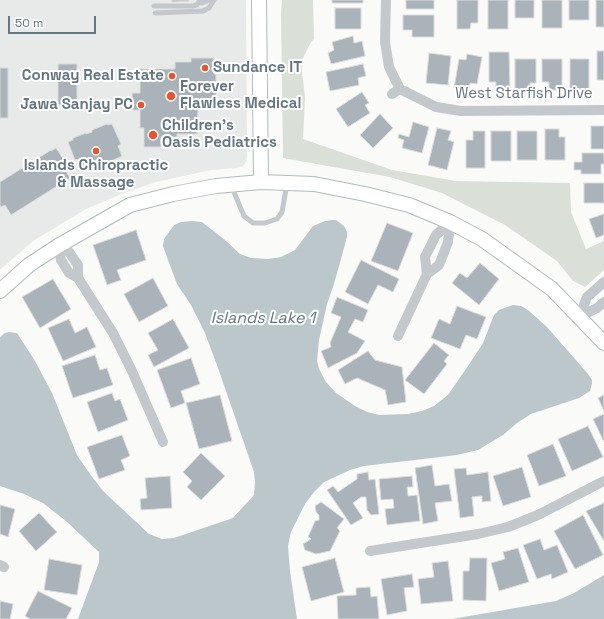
<!DOCTYPE html>
<html>
<head>
<meta charset="utf-8">
<style>
  body { margin:0 }
  #map { position:relative; width:604px; height:619px; overflow:hidden; background:#fafaf8; font-family:"Space Grotesk",sans-serif }
  canvas { display:block }
  .scale { position:absolute; left:8px; top:16px; width:88px; height:18px; box-sizing:border-box; border:2px solid #657683; border-top:0; padding-left:5px; font-size:12px; line-height:14px; white-space:nowrap; color:#657683; -webkit-text-stroke:3px #fff; paint-order:stroke }
</style>
</head>
<body>
<div id="map">
<canvas width="604" height="619"></canvas>
<div class="scale">50 m</div>
</div>
<script>
const context = document.querySelector('canvas').getContext('2d');
context.lineJoin = 'round';
function fill(path, color) {
  context.fillStyle = color;
  context.fill(path, 'evenodd');
}
function toPath(rows) {
  const path = new Path2D();
  for (const r of rows) {
    path.moveTo(r[0], r[1]);
    for (let i = 2; i < r.length; i += 2) path.lineTo(r[i], r[i + 1]);
  }
  return path;
}
function trace(path, color, width, dash) {
  context.strokeStyle = color;
  context.lineWidth = width;
  context.lineCap = dash ? 'butt' : 'round';
  context.setLineDash(dash || []);
  context.stroke(path);
}
function label(font, color, halo, rows, align = 'center') {
  context.font = font + ' "Space Grotesk",sans-serif';
  context.lineWidth = 4;
  context.setLineDash([]);
  context.textBaseline = 'middle';
  context.strokeStyle = halo;
  context.fillStyle = color;
  for (const [text, x, y, turn = 0] of rows) {
    context.save();
    context.translate(x, y);
    context.rotate((+turn || 0) * Math.PI / 180);
    context.textAlign = isNaN(turn) ? turn : align;
    if (halo) context.strokeText(text, 0, 0);
    context.fillText(text, 0, 0);
    context.restore();
  }
}
const built = toPath([
  [0,0,246,0,247,157,246,162,243,166,238,168,211,170,156,182,119,195,86,209,33,241,0,270]
]);
const green = toPath([
  [282,0,313,0,314,39,311,42,301,62,305,98,303,139,392,170,456,181,570,183,571,212,586,249,604,241,604,270,585,287,573,281,557,261,505,225,442,193,390,177,283,158,281,13]
]);
const water = toPath([
  [332,220,336,220,344,226,347,232,347,237,334,284,327,304,319,340,317,361,319,369,326,382,336,393,355,406,367,412,379,415,408,414,422,411,434,406,448,395,470,363,483,343,494,315,499,310,513,305,521,306,528,310,547,327,588,374,592,380,592,384,590,391,579,398,531,414,517,423,503,435,478,450,457,455,364,466,350,470,324,482,314,492,305,504,291,532,288,546,290,571,297,619,78,619,99,562,99,552,66,521,43,503,24,494,0,486,0,337,5,333,9,332,17,333,35,361,52,393,77,455,90,474,103,491,149,534,162,539,174,538,233,518,254,495,255,482,254,472,218,368,205,333,191,305,177,284,168,260,163,246,164,239,174,225,181,222,192,221,202,222,225,240,240,254,251,258,268,259,281,257,295,250,313,226,325,221],
  [604,575,604,619,452,619,556,601,574,593]
]);
const building = toPath([
  [172,0,189,0,189,1,172,2,172,0],
  [332,0,363,0,363,3,332,3,332,0],
  [406,0,434,0,434,9,406,9,406,0],
  [457,0,478,0,478,23,471,23,470,29,457,29,457,0],
  [488,0,508,0,508,29,488,29,488,0],
  [515,0,534,0,534,18,515,18,515,0],
  [542,0,562,0,562,28,542,28,542,0],
  [569,0,589,0,589,20,569,20,569,0],
  [596,0,604,0,604,27,596,27,596,0],
  [335,8,361,8,361,29,335,29,335,8],
  [403,15,434,15,434,37,412,37,412,30,403,30,403,15],
  [353,36,354,43,362,41,365,56,331,64,328,53,334,50,332,42,353,36],
  [597,51,604,51,604,80,597,80,597,51],
  [489,52,509,52,510,90,496,90,496,82,489,82,489,52],
  [429,53,451,56,448,85,426,83,429,53],
  [467,54,482,57,477,84,470,83,469,91,454,88,459,59,466,60,467,54],
  [191,58,214,58,214,74,216,74,216,101,210,107,203,106,203,108,198,108,197,134,177,134,177,137,161,137,161,147,144,147,144,128,140,128,140,110,132,110,132,93,140,93,140,69,175,69,175,62,191,62,191,58],
  [515,59,536,59,536,83,530,83,530,89,515,89,515,59],
  [542,59,562,59,562,90,549,90,549,82,542,82,542,59],
  [570,59,589,59,589,89,570,89,570,59],
  [58,64,77,64,77,105,58,105,58,64],
  [363,64,366,76,358,78,359,85,330,91,326,72,363,64],
  [0,68,8,68,8,118,0,118,0,68],
  [362,92,369,103,365,105,370,113,348,127,336,109,362,92],
  [380,114,393,128,373,148,360,135,380,114],
  [413,122,429,127,422,153,402,148,404,140,398,138,399,134,409,137,413,122],
  [107,124,108,125,112,124,121,144,118,146,122,156,96,168,95,165,83,170,79,159,75,160,68,142,73,140,73,138,86,133,86,134,92,132,92,130,107,124],
  [591,126,604,126,604,149,591,149,591,126],
  [437,128,451,131,448,140,454,142,447,170,428,165,437,128],
  [545,129,559,129,559,137,565,137,565,160,545,160,545,129],
  [473,131,485,131,485,168,466,168,466,140,473,140,473,131],
  [491,131,511,131,511,161,491,161,491,131],
  [517,131,537,131,537,160,517,160,517,131],
  [56,148,68,166,64,168,70,178,11,215,5,205,1,207,0,205,0,182,51,150,51,151,56,148],
  [582,153,604,153,604,164,601,164,601,174,581,174,581,170,574,170,574,162,582,162,582,153],
  [584,183,604,183,604,203,584,203,584,183],
  [604,214,604,235,596,238,589,219,604,214],
  [387,223,413,233,398,271,371,261,387,223],
  [136,230,146,260,117,270,121,280,107,285,93,245,136,230],
  [361,260,399,279,393,292,378,285,368,304,345,292,361,260],
  [480,263,499,279,479,305,452,283,460,273,467,278,480,263],
  [153,278,168,306,139,322,124,294,153,278],
  [53,279,71,309,40,328,22,297,53,279],
  [337,297,368,310,363,322,355,319,348,332,365,341,357,353,328,368,321,351,331,347,330,343,341,317,331,313,337,297],
  [457,306,486,317,477,339,466,335,460,349,431,338,439,319,450,324,457,306],
  [69,319,75,333,87,327,96,347,63,361,48,328,69,319],
  [173,319,189,348,154,367,148,355,158,350,148,333,173,319],
  [434,343,449,355,444,361,447,364,424,394,405,380,434,343],
  [368,351,375,360,402,367,406,402,388,405,385,390,357,378,345,384,338,370,368,351],
  [95,355,100,370,107,368,113,385,73,398,62,366,95,355],
  [191,358,200,384,181,391,185,403,171,408,157,370,191,358],
  [112,393,115,401,120,399,128,420,98,432,87,402,112,393],
  [220,395,232,441,199,449,186,403,220,395],
  [604,395,604,411,598,398,604,395],
  [604,414,604,442,593,419,604,414],
  [588,426,603,457,572,471,558,439,588,426],
  [122,435,130,456,121,460,125,470,99,479,87,447,122,435],
  [553,444,566,476,539,486,527,455,553,444],
  [201,453,225,476,201,500,187,487,192,481,183,472,201,453],
  [432,465,435,486,449,484,452,501,435,503,438,521,423,524,415,468,432,465],
  [522,467,531,497,503,506,493,476,522,467],
  [466,468,467,475,488,472,491,501,482,502,482,496,472,497,474,516,460,518,454,469,466,468],
  [368,472,369,480,375,479,379,514,371,515,367,510,366,497,361,497,353,503,363,518,351,525,327,490,333,486,338,492,357,479,357,474,368,472],
  [170,476,172,508,141,510,140,499,147,498,145,478,170,476],
  [412,476,413,487,407,487,408,496,417,495,420,521,387,525,385,509,394,508,393,499,381,500,379,479,412,476],
  [321,502,344,519,337,528,340,531,330,551,316,554,305,550,303,544,311,539,308,537,315,521,319,520,319,515,316,512,315,506,321,502],
  [604,503,604,541,586,511,604,503],
  [0,505,15,509,8,537,0,534,0,505],
  [39,513,57,532,36,551,19,531,39,513],
  [583,515,603,555,575,569,554,531,583,515],
  [540,539,544,550,557,545,568,572,552,579,551,574,537,579,523,545,540,539],
  [518,548,529,582,499,591,491,563,505,559,503,552,518,548],
  [335,558,344,592,311,601,302,567,335,558],
  [470,558,487,558,486,601,463,600,463,571,469,571,470,558],
  [49,559,82,565,77,595,44,590,49,559],
  [448,561,453,601,421,604,418,579,434,577,432,563,448,561],
  [412,574,414,587,404,588,407,611,387,615,381,579,412,574],
  [370,587,371,597,377,596,379,619,338,619,337,596,356,595,356,588,370,587],
  [38,591,72,608,66,619,30,619,25,616,38,591],
  [0,601,13,604,10,619,0,619,0,601]
]);
const lane = toPath([
  [202,3,209,0],
  [154,6,192,6,197,5,200,0],
  [155,13,203,11,209,8,214,0],
  [231,185,244,216,253,223,265,223,277,219,282,212,287,184]
]);
const street = toPath([
  [386,0,385,42,389,67,400,89],
  [400,89,436,107,461,111,604,110],
  [392,94,400,89],
  [58,246,61,260,69,273,78,278,113,333,131,369,163,442],
  [58,246,69,252,78,265,78,278],
  [427,274,425,257,436,235,450,222],
  [579,317,587,297,604,282],
  [579,317,597,308,604,302],
  [398,336,427,274,439,265,448,242,450,222],
  [370,551,478,534,508,527,538,515,604,481],
  [0,565,4,567]
]);
const secondary = toPath([
  [259,0,261,182],
  [0,291,29,265,58,246,130,205,173,194,216,186,261,182,314,184,365,194,409,205,450,222,482,239,552,289,604,343]
]);
const markers = [
  [205,68,4,"#e4572e"],
  [172,76,4,"#e4572e"],
  [171,96,5,"#e4572e"],
  [141,105,4,"#e4572e"],
  [153,135,5,"#e4572e"],
  [96,151,4,"#e4572e"]
];
const poiNames = [
  ["Sundance IT",213,68],
  ["Conway Real Estate",164,76,"right"],
  ["Forever",180,87],
  ["Flawless Medical",180,104],
  ["Jawa Sanjay PC",133,105,"right"],
  ["Children's",162,126],
  ["Oasis Pediatrics",162,143],
  ["Islands Chiropractic",96,166,"center"],
  ["& Massage",96,183,"center"]
];
const streetNames = [
  ["West Starfish Drive",524,94]
];
const waterNames = [
  ["Islands Lake 1",263,319]
];
fill(built, '#e8e9e9');
fill(green, '#dadfd7');
fill(water, '#bbc7cb');
fill(building, '#aab3b9');
trace(building, '#dcdcda', 1);
trace(secondary, '#b3babf', 16);
trace(lane, '#c3c8cc', 5);
trace(street, '#c3c8cc', 10);
trace(secondary, '#fff', 14);
for (const [x, y, r, color] of markers) {
  const dot = new Path2D();
  dot.arc(x, y, r, 0, 2 * Math.PI);
  context.fillStyle = color;
  context.fill(dot);
  trace(dot, '#fff', 1.5);
}
label('bold 15px', '#657683', '#fff', poiNames, 'left');
label('15px', '#657683', '#fff', streetNames);
label('italic 16px', '#60757c', '#fff', waterNames);
</script>
</body>
</html>
